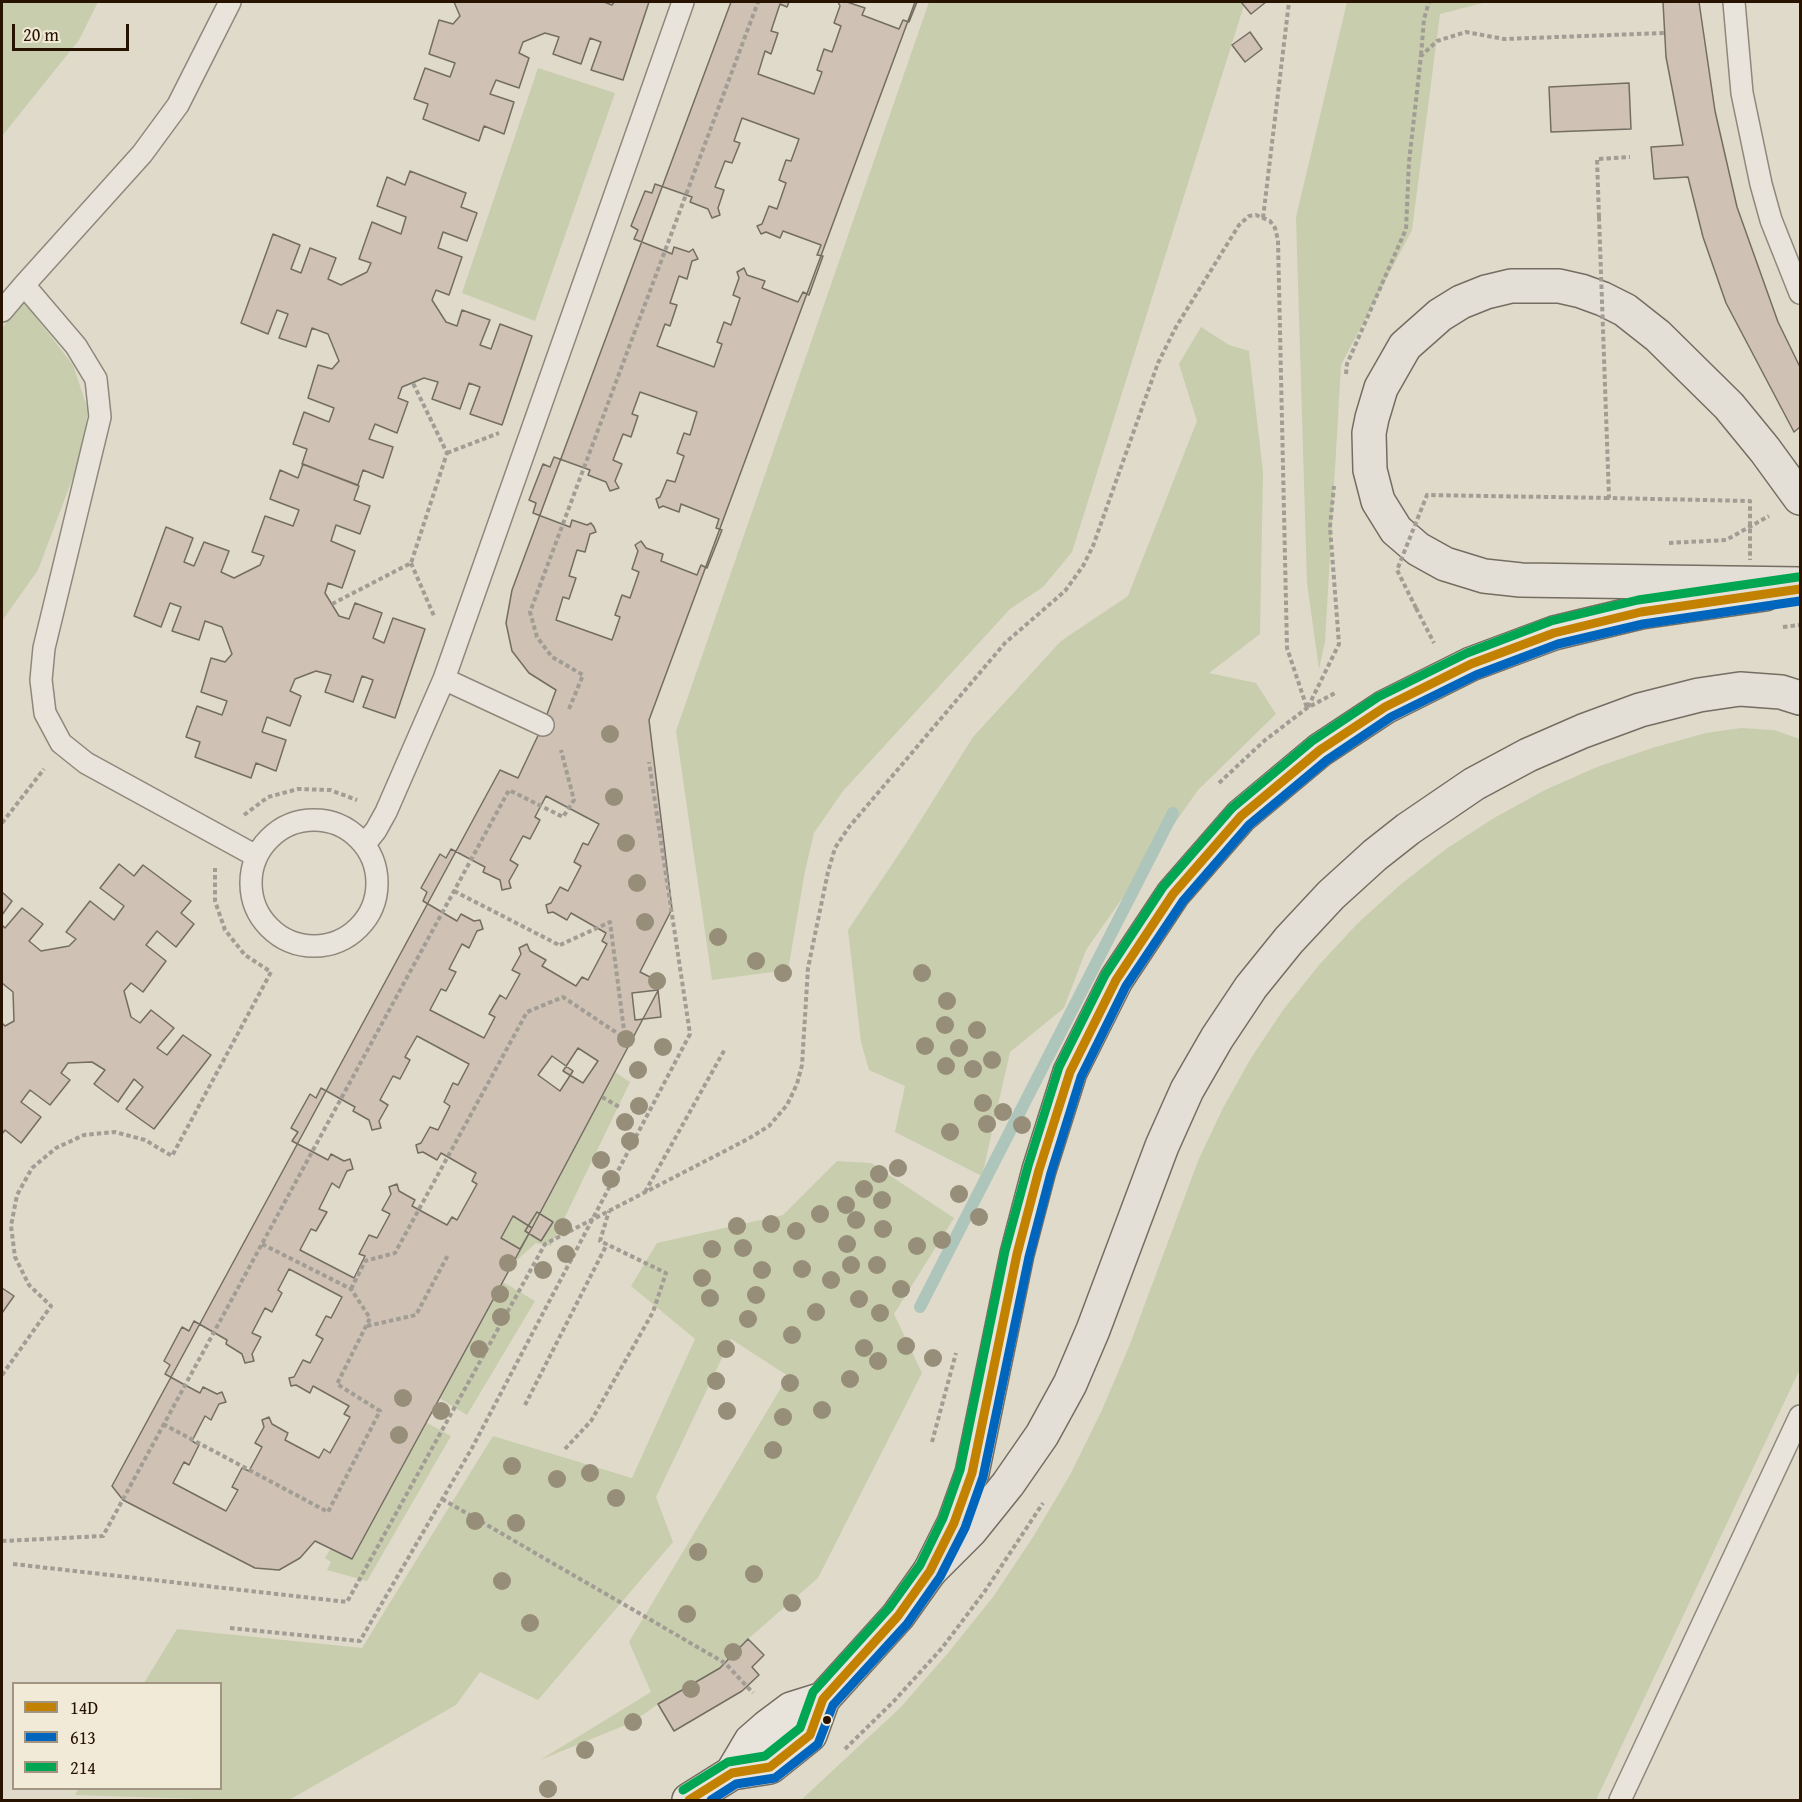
<!DOCTYPE html>
<html>
<head>
<meta charset="utf-8">
<style>
  body { margin:0 }
  #map { position:relative; width:1802px; height:1802px; overflow:hidden; background:#e0daca; font-family:"Gentium Book Plus",serif }
  canvas { display:block }
  .frame { position:absolute; inset:0; border:3px solid #281200; pointer-events:none }
  .legend { position:absolute; left:12px; top:1682px; width:210px; height:108px; box-sizing:border-box; background:#f1ead7; border:2px solid #a19481; margin:0; padding:8px 10px; list-style:none; font-size:18px; color:#281200 }
  .legend li { display:flex; align-items:center; gap:12px; height:30px }
  .legend b { width:30px; border:2px solid #a19481 }
  .scale { position:absolute; left:12px; top:24px; width:117px; height:27px; box-sizing:border-box; border:3px solid #281200; border-top:0; padding-left:8px; font-size:18px; line-height:21px; white-space:nowrap; color:#281200; -webkit-text-stroke:4px #f1ead7; paint-order:stroke }
</style>
</head>
<body>
<div id="map">
<canvas width="1802" height="1802"></canvas>
<div class="frame"></div>
<ul class="legend">
<li><b style="height:8px;background:#c38100"></b>14D</li>
<li><b style="height:8px;background:#0065bd"></b>613</li>
<li><b style="height:8px;background:#00a651"></b>214</li>
</ul>
<div class="scale">20 m</div>
</div>
<script>
const context = document.querySelector('canvas').getContext('2d');
context.lineJoin = 'round';
function fill(path, color) {
  context.fillStyle = color;
  context.fill(path, 'evenodd');
}
function toPath(rows) {
  const path = new Path2D();
  for (const r of rows) {
    if (r.length === 3) {
      path.moveTo(r[0] + r[2], r[1]);
      path.arc(r[0], r[1], r[2], 0, 2 * Math.PI);
      continue;
    }
    path.moveTo(r[0], r[1]);
    for (let i = 2; i < r.length; i += 2) path.lineTo(r[i], r[i + 1]);
  }
  return path;
}
function trace(path, color, width, dash) {
  context.strokeStyle = color;
  context.lineWidth = width;
  context.lineCap = dash ? 'butt' : 'round';
  context.setLineDash(dash || []);
  context.stroke(path);
}
const green = toPath([
  [2,2,98,2,79,40,2,136],
  [929,2,1245,2,1072,552,1043,587,1010,609,843,791,814,833,805,871,788,970,712,980,676,731],
  [1347,2,1487,2,1440,14,1412,230,1341,365,1325,642,1319,669,1307,583,1296,217],
  [538,68,615,93,535,321,462,293],
  [24,302,73,365,88,410,81,456,38,570,2,621,2,328],
  [1201,327,1229,345,1249,351,1263,472,1260,634,1209,673,1256,683,1276,714,1198,790,1086,950,1064,1008,1010,1052,982,1176,895,1132,905,1086,869,1070,861,1042,848,930,905,845,973,737,1061,641,1128,596,1197,421,1179,364],
  [1741,728,1774,730,1800,739,1800,1369,1596,1800,801,1800,900,1708,948,1653,993,1597,1033,1537,1070,1475,1102,1410,1130,1344,1198,1161,1223,1108,1251,1058,1283,1010,1319,965,1358,923,1400,885,1446,849,1494,818,1545,790,1597,767,1652,748,1706,733],
  [598,1061,630,1082,551,1246,536,1243,517,1260,493,1242],
  [837,1161,871,1163,954,1218,894,1314,922,1373,818,1578,748,1639,720,1668,658,1704,633,1722,540,1760,651,1692,629,1642,788,1376,731,1339,656,1497,673,1542,538,1700,480,1672,456,1705,289,1800,232,1800,75,1795,79,1788,220,1788,220,1684,144,1683,177,1629,362,1648,493,1436,632,1478,695,1339,631,1286,657,1243,783,1215],
  [476,1266,535,1301,467,1415,408,1379],
  [409,1413,451,1436,367,1581,327,1570,331,1562,325,1558]
]);
const stream = toPath([
  [920,1307,1173,813]
]);
const building = toPath([
  [454,2,604,2,612,5,614,2,649,2,623,80,591,70,601,42,590,38,581,64,553,54,559,37,545,33,523,42,519,53,529,58,519,88,496,80,490,94,514,102,504,134,484,126,479,141,423,119,428,104,414,99,425,68,450,77,455,63,429,54,439,20,453,24,460,16,454,2],
  [731,2,915,2,649,720,672,909,640,972,662,983,532,1228,352,1559,315,1541,300,1558,279,1570,255,1568,123,1500,112,1486,500,770,518,778,543,725,556,690,529,673,512,651,506,623,512,590,731,2],
  [789,2,838,2,840,6,834,23,841,26,832,52,824,49,817,70,822,72,814,94,758,74,765,51,771,54,778,33,771,31,780,4,787,7,789,2],
  [847,2,917,2,909,22,903,20,899,29,862,15,865,8,847,2],
  [1241,2,1266,2,1251,14,1241,2],
  [1663,2,1699,2,1715,111,1737,207,1778,322,1800,367,1800,427,1794,432,1726,303,1703,237,1688,177,1654,179,1651,147,1683,145,1666,57,1663,2],
  [1250,32,1262,49,1245,62,1232,45,1250,32],
  [1629,83,1631,129,1551,132,1549,87,1629,83],
  [742,118,799,139,791,161,786,160,779,180,786,183,777,209,769,206,762,224,757,226,761,234,766,232,780,238,783,231,821,245,817,255,823,256,809,295,803,292,798,302,762,288,765,281,747,275,744,268,737,272,739,278,733,295,740,298,731,325,724,322,717,342,722,344,714,367,657,346,665,324,670,326,677,305,670,303,679,276,687,279,692,261,698,259,693,249,689,252,674,247,672,254,665,251,634,239,638,230,631,226,645,191,652,193,655,184,692,197,690,202,708,209,712,218,720,215,718,208,724,190,715,187,725,161,732,163,740,143,734,141,742,118],
  [410,171,466,193,461,207,477,213,467,241,443,232,438,248,462,257,449,295,436,290,432,300,446,322,457,326,462,310,490,320,480,345,491,349,500,324,532,336,502,425,470,414,480,387,469,383,460,409,432,399,438,382,424,378,402,387,398,398,408,402,397,433,375,424,369,439,393,447,383,478,363,470,358,485,302,464,307,449,293,444,304,412,329,422,334,408,308,398,318,365,332,369,339,361,328,334,312,328,306,347,279,338,288,314,277,310,268,334,241,323,273,234,300,245,291,269,301,273,310,248,336,258,328,279,341,285,367,272,371,263,359,259,372,222,401,234,406,217,377,206,387,177,405,185,410,171],
  [640,392,697,412,690,435,684,433,677,453,684,456,675,482,667,480,660,497,656,499,659,508,663,506,679,512,681,504,719,519,716,528,722,530,707,568,701,565,697,575,661,561,663,554,646,548,641,541,635,545,638,551,632,569,639,572,630,598,622,595,615,615,620,617,612,640,556,620,563,597,569,599,576,578,569,576,577,550,585,552,590,534,596,532,594,527,591,523,587,525,572,520,570,527,533,513,536,503,529,500,543,464,550,467,554,457,590,470,588,475,606,482,610,491,619,488,615,481,622,464,613,460,623,434,631,437,638,416,632,414,640,392],
  [303,464,359,486,354,500,370,506,360,534,336,525,331,541,355,551,342,588,328,583,325,593,339,616,349,619,355,603,382,613,373,638,384,643,393,618,425,629,395,718,363,707,373,680,362,676,353,702,325,692,331,675,316,671,295,679,290,691,301,696,290,726,267,717,262,732,286,740,276,771,256,763,251,778,195,757,200,742,186,737,197,706,222,715,227,701,201,692,211,658,225,662,232,654,222,627,205,621,199,640,172,631,181,607,170,603,161,627,134,616,166,527,193,538,184,562,194,566,204,542,229,551,221,572,234,578,260,565,264,556,252,552,265,516,293,526,299,510,270,499,280,470,298,478,303,464],
  [546,796,599,824,588,845,583,843,574,862,581,866,568,891,560,887,551,903,546,905,548,913,553,912,567,920,571,913,606,933,602,941,607,944,588,980,582,977,576,986,542,966,546,960,530,951,527,944,519,948,521,954,512,970,520,974,506,999,500,995,489,1014,495,1017,484,1038,430,1010,441,989,446,991,456,972,449,969,462,944,469,948,477,931,483,929,480,920,474,921,461,914,457,921,423,901,427,892,421,888,440,854,446,858,451,849,485,867,483,872,500,880,502,890,511,888,509,881,518,865,510,860,523,836,530,839,540,820,535,817,546,796],
  [119,864,134,876,143,865,191,901,181,913,194,924,176,947,157,931,146,945,166,961,143,992,131,983,124,991,131,1017,140,1023,151,1010,174,1028,157,1048,167,1055,183,1035,211,1055,154,1129,126,1109,143,1087,134,1079,118,1102,94,1084,105,1070,92,1062,68,1063,61,1073,70,1080,50,1105,30,1090,21,1102,41,1117,21,1143,5,1130,2,1134,2,1023,5,1026,14,1021,13,992,2,983,2,925,5,928,22,908,43,924,29,941,41,951,69,946,76,939,66,932,90,901,114,920,124,906,100,888,119,864],
  [2,892,12,901,2,915,2,892],
  [658,990,661,1017,635,1020,632,993,658,990],
  [417,1036,469,1064,458,1085,453,1083,444,1102,450,1106,438,1130,430,1127,421,1143,416,1145,418,1153,423,1152,437,1160,441,1153,476,1173,472,1181,477,1184,457,1220,452,1217,447,1225,412,1206,415,1200,399,1191,397,1184,389,1187,391,1194,382,1210,390,1214,377,1238,369,1235,359,1254,365,1256,354,1278,300,1250,311,1229,316,1231,327,1212,319,1209,332,1183,339,1188,347,1171,353,1169,350,1159,344,1161,331,1154,328,1160,313,1152,292,1141,298,1132,291,1128,310,1094,316,1098,321,1088,355,1107,353,1111,369,1120,372,1130,381,1128,379,1121,388,1105,380,1100,393,1076,400,1079,410,1060,405,1057,417,1036],
  [578,1048,598,1061,583,1083,563,1071,578,1048],
  [552,1056,573,1071,560,1091,538,1075,552,1056],
  [537,1212,553,1222,541,1241,525,1231,537,1212],
  [513,1216,532,1228,520,1249,501,1238,513,1216],
  [289,1269,342,1297,331,1318,326,1316,316,1335,323,1339,310,1363,303,1360,294,1377,289,1378,291,1386,296,1385,310,1393,313,1386,349,1406,344,1414,350,1417,330,1453,324,1449,319,1458,285,1440,288,1433,272,1424,269,1417,262,1420,264,1427,255,1443,262,1447,249,1471,242,1468,232,1487,238,1490,226,1511,173,1483,184,1462,189,1465,199,1445,192,1441,205,1416,211,1420,219,1404,226,1402,222,1392,217,1394,203,1387,200,1393,185,1385,165,1374,170,1365,164,1361,182,1327,189,1331,194,1321,227,1340,226,1344,242,1354,245,1363,254,1361,252,1354,261,1337,252,1333,265,1308,272,1312,282,1293,278,1290,289,1269],
  [2,1288,14,1296,2,1313,2,1288],
  [748,1639,764,1655,752,1667,759,1675,742,1691,674,1731,658,1704,720,1668,748,1639]
]);
const path = toPath([
  [1421,55,1424,19,1429,2],
  [1599,217,1597,159,1630,157],
  [1263,218,1289,2],
  [1346,374,1347,364,1406,229,1409,162,1421,56,1437,41,1466,32,1504,39,1664,33],
  [447,453,499,433],
  [1669,543,1726,540,1769,516],
  [411,563,434,616],
  [332,604,411,563,447,453,413,383],
  [1416,608,1434,643],
  [1783,627,1800,625],
  [1308,707,1339,644,1330,527,1334,486],
  [569,709,583,675,552,657,537,637,530,612,758,2],
  [1219,783,1264,741,1307,708,1335,693],
  [244,815,268,797,298,789,330,790,357,800],
  [2,823,44,769],
  [454,891,559,945],
  [560,945,610,922,625,1038],
  [602,1097,621,1108],
  [645,1192,725,1049],
  [351,1289,365,1261,395,1253,527,1012,563,997,626,1039],
  [367,1326,416,1315,448,1255],
  [2,1375,51,1306,29,1285,15,1257,11,1226,17,1195,32,1168,56,1148,84,1135,115,1132,145,1140,172,1156,271,972,245,955,225,930,215,901,215,868],
  [525,1405,607,1244],
  [163,1424,328,1512,380,1411,337,1384,370,1318,351,1289,262,1244],
  [932,1442,956,1353],
  [565,1449,591,1421,653,1312,666,1273,600,1241,609,1211],
  [442,1499,725,1663,753,1693],
  [2,1541,103,1536,509,790,563,817,574,800,561,750],
  [13,1564,347,1602,545,1244,748,1139,769,1126,787,1105,797,1084,802,1065,808,968,828,872,835,848,849,827,1005,643,1065,591,1083,566,1093,546,1158,363,1176,327,1239,225,1249,216,1256,215,1270,221,1275,228,1278,240,1287,648,1307,708],
  [230,1628,360,1641,472,1448,690,1034,649,762],
  [845,1749,894,1701,942,1648,985,1591,1043,1503]
]);
const lane = toPath([
  [1734,2,1742,93,1761,184,1771,220,1800,293],
  [24,285,142,154,178,105,230,2],
  [2,311,24,285,76,346,96,379,100,417,44,648,41,680,45,713,61,743,86,763,256,856],
  [444,679,543,725],
  [314,883,63],
  [365,844,376,830,386,812,444,679,683,2],
  [1620,1800,1800,1416]
]);
const secondary = toPath([
  [732,1773,751,1741,767,1727,791,1709,823,1699],
  [689,1800,732,1773,770,1767,810,1735,823,1699,898,1616,930,1571,954,1523,972,1473,1017,1254,1039,1170,1070,1072,1116,980,1173,894,1241,816,1320,750,1385,707,1471,664,1554,633,1641,612,1765,594]
]);
const highway = toPath([
  [1800,498,1765,450,1729,406,1658,336,1625,310,1603,299,1581,291,1559,286,1511,286,1486,292,1461,302,1440,315,1405,346,1381,388,1372,418,1369,433,1370,470,1378,501,1396,530,1418,549,1445,564,1484,576,1521,580,1800,584],
  [930,1571,971,1530,1008,1484,1042,1435,1070,1384,1093,1330,1162,1146,1187,1090,1217,1038,1251,987,1289,940,1331,895,1375,855,1408,829,1474,784,1528,755,1583,731,1640,710,1699,695,1740,689,1781,692,1800,698]
]);
const pathBridge = toPath([
  [1599,217,1609,498,1750,501,1750,560],
  [1416,608,1397,570,1427,495,1609,498]
]);
const bus1 = toPath([
  [689,1800,732,1773,770,1767,810,1735,823,1699,898,1616,930,1571,954,1523,972,1473,1017,1254,1039,1170,1070,1072,1116,980,1173,894,1241,816,1320,750,1385,707,1471,664,1554,633,1641,612,1800,589]
]);
const bus2 = toPath([
  [711,1800,736,1784,775,1778,818,1744,833,1705,907,1624,940,1577,965,1528,983,1477,1029,1257,1051,1173,1081,1077,1126,986,1183,901,1249,825,1327,760,1391,717,1476,675,1558,644,1643,624,1800,601]
]);
const bus3 = toPath([
  [683,1790,728,1762,765,1756,800,1728,813,1692,889,1608,920,1565,943,1518,960,1470,1005,1251,1028,1166,1059,1067,1105,975,1163,887,1232,808,1312,741,1378,697,1467,653,1551,621,1638,600,1798,577]
]);
const trees = [
  [610,734],
  [614,797],
  [626,843],
  [637,883],
  [645,922],
  [718,937],
  [756,961],
  [783,973],
  [922,973],
  [657,981],
  [947,1001],
  [945,1025],
  [977,1030],
  [626,1039],
  [925,1046],
  [663,1047],
  [959,1048],
  [992,1060],
  [946,1066],
  [973,1069],
  [638,1070],
  [983,1103],
  [639,1106],
  [1003,1112],
  [625,1122],
  [987,1124],
  [1022,1125],
  [950,1132],
  [630,1141],
  [601,1160],
  [898,1168],
  [879,1174],
  [611,1179],
  [864,1189],
  [959,1194],
  [882,1200],
  [846,1205],
  [820,1214],
  [979,1217],
  [856,1220],
  [771,1224],
  [737,1226],
  [563,1227],
  [883,1229],
  [796,1231],
  [942,1240],
  [847,1244],
  [917,1246],
  [743,1248],
  [712,1249],
  [566,1254],
  [508,1263],
  [851,1265],
  [877,1265],
  [802,1269],
  [543,1270],
  [762,1270],
  [702,1278],
  [831,1280],
  [901,1289],
  [500,1294],
  [756,1295],
  [710,1298],
  [859,1299],
  [816,1312],
  [880,1313],
  [501,1317],
  [748,1319],
  [792,1335],
  [906,1346],
  [864,1348],
  [479,1349],
  [726,1349],
  [933,1358],
  [878,1361],
  [850,1379],
  [716,1381],
  [790,1383],
  [403,1398],
  [822,1410],
  [441,1411],
  [727,1411],
  [783,1417],
  [399,1435],
  [773,1450],
  [512,1466],
  [590,1473],
  [557,1479],
  [616,1498],
  [475,1521],
  [516,1523],
  [698,1552],
  [754,1574],
  [502,1581],
  [792,1603],
  [687,1614],
  [530,1623],
  [733,1652],
  [691,1689],
  [633,1722],
  [585,1750],
  [548,1789]
];
const markers = [
  [827,1720,5,"#281200"]
];
fill(green, '#c8cdad');
trace(stream, '#adc5bb', 12);
fill(building, '#cfc1b4');
trace(building, '#746d62', 1.5);
trace(lane, '#8e887c', 24);
trace(secondary, '#746d62', 36);
trace(highway, '#746d62', 36);
trace(path, '#a29d94', 4, [4.5, 3]);
trace(lane, '#e8e4dc', 21);
trace(secondary, '#e8e4dc', 33);
trace(highway, '#e3dfd6', 33);
trace(pathBridge, '#a29d94', 4, [4.5, 3]);
trace(bus1, '#c38100', 9);
trace(bus2, '#0065bd', 9);
trace(bus3, '#00a651', 9);
context.fillStyle = '#968e78';
for (const [x, y] of trees) {
  context.beginPath();
  context.arc(x, y, 9, 0, 2 * Math.PI);
  context.fill();
}
for (const [x, y, r, color] of markers) {
  const dot = new Path2D();
  dot.arc(x, y, r, 0, 2 * Math.PI);
  context.fillStyle = color;
  context.fill(dot);
  trace(dot, '#f1ead7', 2);
}
</script>
</body>
</html>
